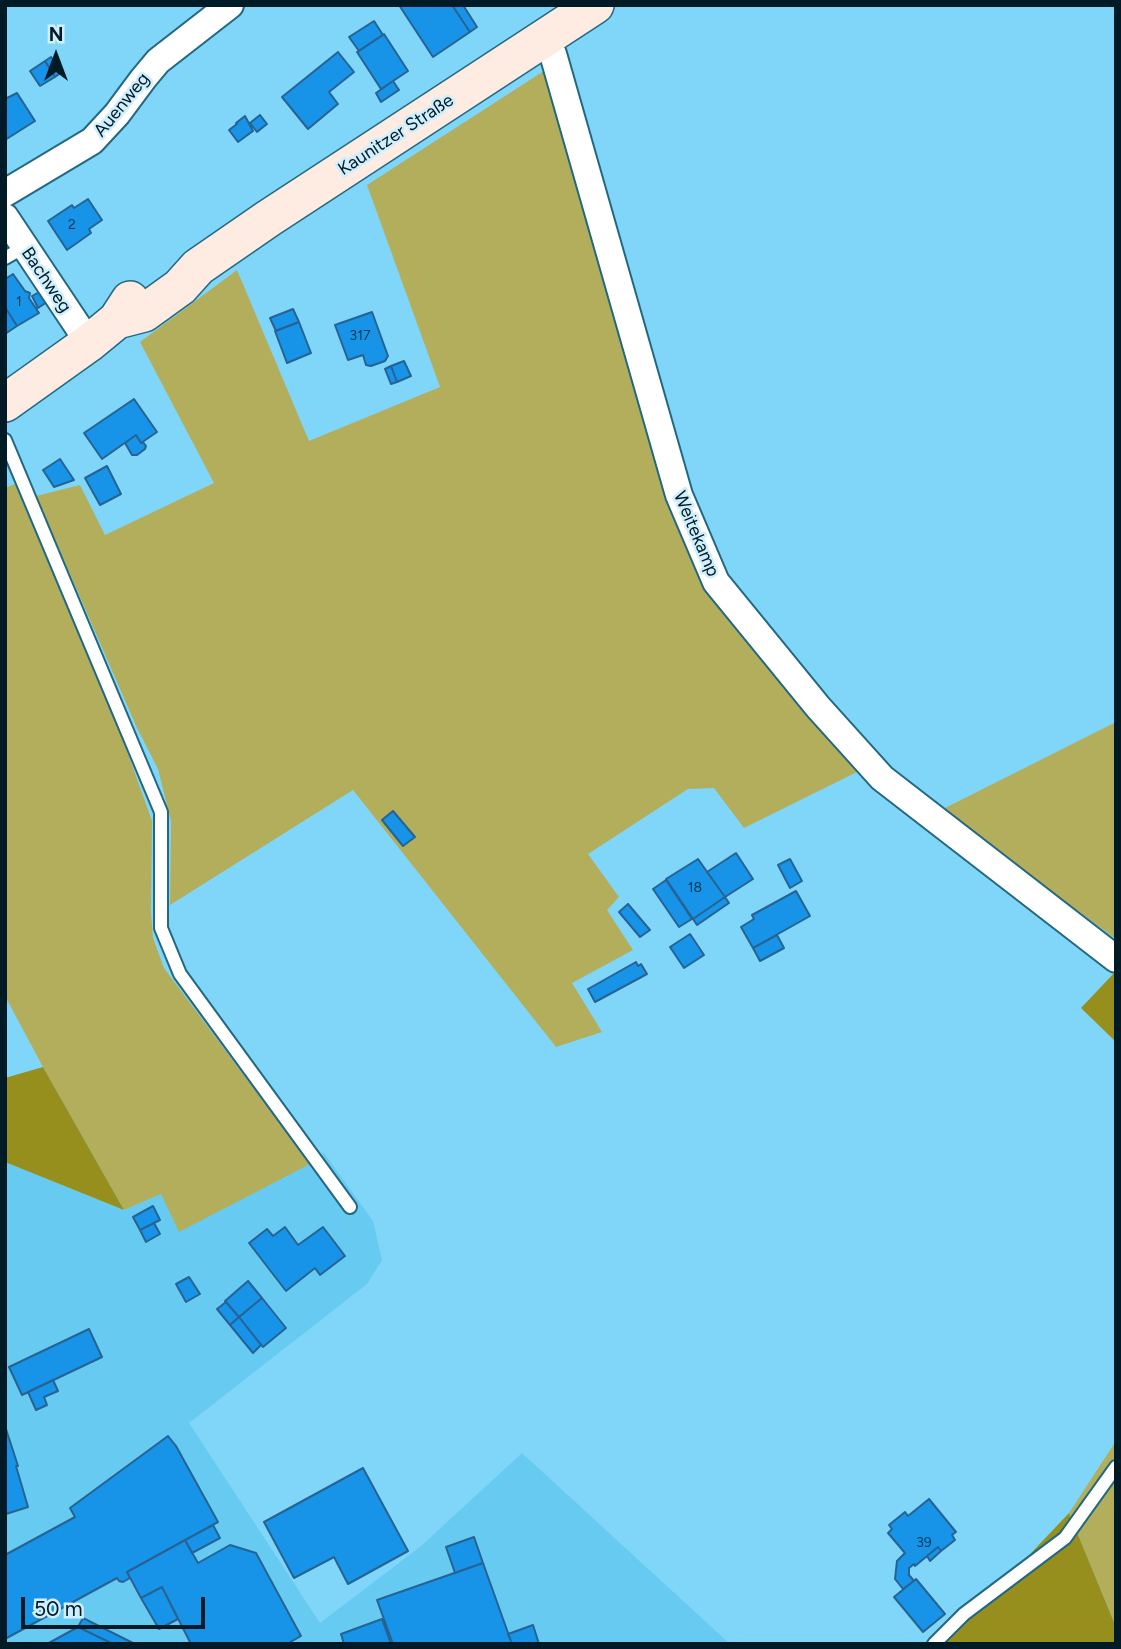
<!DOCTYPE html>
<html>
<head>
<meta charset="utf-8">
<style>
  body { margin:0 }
  #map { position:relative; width:1121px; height:1649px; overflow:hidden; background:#7fd6f9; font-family:Figtree,sans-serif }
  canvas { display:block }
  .frame { position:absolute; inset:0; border:7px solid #001b25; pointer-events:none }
  .north { position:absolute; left:21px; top:21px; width:70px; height:70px; -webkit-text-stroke:5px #cfeffe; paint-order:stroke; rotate:0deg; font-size:19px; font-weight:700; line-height:28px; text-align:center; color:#001b25 }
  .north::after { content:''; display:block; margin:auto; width:24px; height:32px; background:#001b25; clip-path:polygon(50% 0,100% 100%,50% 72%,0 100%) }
  .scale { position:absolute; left:21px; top:1597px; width:184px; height:32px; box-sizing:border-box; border:4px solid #001b25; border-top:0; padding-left:9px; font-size:21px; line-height:24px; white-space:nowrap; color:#001b25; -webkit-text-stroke:5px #cfeffe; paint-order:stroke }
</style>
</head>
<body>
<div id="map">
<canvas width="1121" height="1649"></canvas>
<div class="frame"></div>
<div class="north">N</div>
<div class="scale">50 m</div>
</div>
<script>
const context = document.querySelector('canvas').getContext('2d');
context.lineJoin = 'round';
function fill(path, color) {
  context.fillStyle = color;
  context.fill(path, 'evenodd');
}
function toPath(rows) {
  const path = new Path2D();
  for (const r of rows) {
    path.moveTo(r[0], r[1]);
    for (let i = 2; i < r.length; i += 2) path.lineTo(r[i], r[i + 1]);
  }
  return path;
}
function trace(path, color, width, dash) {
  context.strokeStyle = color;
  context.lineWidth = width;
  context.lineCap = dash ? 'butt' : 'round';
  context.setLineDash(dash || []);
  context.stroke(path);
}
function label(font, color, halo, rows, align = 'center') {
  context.font = font + ' Figtree,sans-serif';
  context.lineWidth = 5;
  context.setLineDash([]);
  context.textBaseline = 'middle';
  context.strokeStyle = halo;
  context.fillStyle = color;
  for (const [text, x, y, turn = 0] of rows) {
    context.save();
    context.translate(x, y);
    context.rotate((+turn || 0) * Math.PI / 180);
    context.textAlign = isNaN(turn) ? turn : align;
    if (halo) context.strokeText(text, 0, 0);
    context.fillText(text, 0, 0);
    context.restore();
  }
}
const built = toPath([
  [324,1153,373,1221,382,1260,367,1284,189,1423,320,1623,421,1546,522,1453,730,1644,5,1644,5,1162,124,1210,161,1194,310,1164]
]);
const green = toPath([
  [547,69,669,496,859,771,744,828,714,788,688,789,588,854,619,897,607,910,633,950,572,983,602,1032,556,1047,353,790,170,905,171,821,158,769,137,728,36,496,80,485,105,535,214,483,140,342,237,270,309,441,440,387,367,185],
  [15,484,122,737,152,821,151,912,153,938,164,968,310,1164,179,1232,161,1194,124,1210,43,1067,5,996,5,488],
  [1116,722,1116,939,941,810],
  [1116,1441,1116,1627,1069,1513]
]);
const forest = toPath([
  [1116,971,1116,1042,1081,1008],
  [43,1067,124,1210,5,1162,5,1078],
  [1069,1513,1116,1627,1116,1644,945,1644]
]);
const building = toPath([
  [399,5,452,5,470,32,433,57,399,5],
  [452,5,463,5,477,27,470,32,452,5],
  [374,21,383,35,359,51,349,37,374,21],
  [384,34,408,71,381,89,357,52,384,34],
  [338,52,354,72,329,92,338,104,308,129,282,97,338,52],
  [51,57,62,72,55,77,45,61,51,57],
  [45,61,55,77,40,86,30,71,45,61],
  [393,81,399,90,381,102,376,93,393,81],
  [17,93,35,121,5,140,5,99,17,93],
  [260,115,267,124,257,132,250,123,260,115],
  [245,116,253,131,238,142,229,130,237,124,236,123,245,116],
  [88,199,102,220,89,229,91,233,67,250,48,221,72,205,74,208,88,199],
  [13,274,25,291,30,293,29,298,39,313,17,326,5,307,5,279,13,274],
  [41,291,47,302,38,308,32,296,41,291],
  [5,307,17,326,5,334,5,307],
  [293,309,299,322,276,331,270,318,293,309],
  [372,312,388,356,385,361,371,366,366,365,363,355,348,360,335,325,372,312],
  [299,322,311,353,287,363,275,331,299,322],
  [404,361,411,376,397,382,391,366,404,361],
  [391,366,397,382,391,384,385,369,391,366],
  [134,399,157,432,141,443,136,435,102,459,84,433,134,399],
  [136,435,141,443,143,442,146,446,145,449,137,455,132,455,125,443,136,435],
  [60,459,74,480,54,487,43,470,60,459],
  [107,466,121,494,100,505,85,478,107,466],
  [393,811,415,837,403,846,382,820,393,811],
  [736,853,753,879,725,897,707,872,736,853],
  [698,859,725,897,693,919,666,879,698,859],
  [790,859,802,881,790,888,778,865,790,859],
  [666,880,692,919,679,927,653,889,666,880],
  [796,891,810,916,753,948,741,927,754,919,752,915,796,891],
  [725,897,729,903,697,925,693,919,725,897],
  [628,904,650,930,640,937,619,912,628,904],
  [690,934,704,955,684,968,670,947,690,934],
  [777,935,784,948,760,961,753,948,777,935],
  [636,962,638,966,641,964,647,974,595,1002,588,989,636,962],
  [153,1206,160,1220,140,1230,133,1217,153,1206],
  [154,1223,160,1234,146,1242,140,1230,154,1223],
  [285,1227,298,1245,323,1227,345,1256,320,1275,315,1268,286,1291,249,1243,267,1229,273,1236,285,1227],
  [189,1277,200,1294,186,1302,176,1284,189,1277],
  [248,1281,262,1298,239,1317,225,1301,248,1281],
  [262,1298,286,1328,263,1347,239,1317,262,1298],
  [226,1302,239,1317,230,1325,217,1309,226,1302],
  [239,1317,261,1345,253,1353,230,1325,239,1317],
  [89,1329,102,1357,22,1395,9,1367,89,1329],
  [53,1380,58,1391,44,1397,47,1405,36,1410,28,1392,53,1380],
  [5,1426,18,1466,16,1466,28,1507,6,1514,5,1426],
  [168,1436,176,1446,218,1522,127,1572,130,1578,123,1582,119,1581,117,1578,5,1639,5,1555,75,1517,70,1508,168,1436],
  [363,1468,408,1551,348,1584,334,1557,294,1578,264,1522,363,1468],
  [929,1499,956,1532,952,1535,955,1540,941,1551,938,1547,915,1566,914,1564,909,1568,909,1575,914,1581,903,1589,895,1579,897,1561,905,1553,888,1533,892,1529,889,1525,905,1512,908,1516,929,1499],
  [213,1525,220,1538,192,1553,185,1540,213,1525],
  [474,1537,483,1563,455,1573,446,1547,474,1537],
  [185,1540,198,1563,230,1545,256,1553,301,1636,287,1644,191,1644,162,1587,141,1598,127,1572,185,1540],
  [938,1547,941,1551,930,1561,927,1556,938,1547],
  [483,1563,512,1644,393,1644,377,1600,483,1563],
  [916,1579,945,1614,923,1632,894,1597,916,1579],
  [162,1587,178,1619,159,1629,141,1598,162,1587],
  [83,1618,135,1644,113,1644,78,1627,83,1618],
  [382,1619,391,1644,344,1644,341,1634,382,1619],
  [533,1625,539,1644,512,1644,508,1634,533,1625],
  [78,1627,113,1644,47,1644,78,1627]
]);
const lane = toPath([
  [5,258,24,247],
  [5,440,161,812,161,928,180,974,350,1207],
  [934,1644,964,1614,1065,1538,1116,1467]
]);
const street = toPath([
  [542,39,553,54,679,495,716,582,818,707,882,778,1116,959],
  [5,193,92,141,117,114,143,79,158,61,230,5],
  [5,217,89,343]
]);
const secondary = toPath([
  [117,320,144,313,180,287,198,267,269,218,595,5],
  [5,403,89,343,117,320,130,300]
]);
const numberNames = [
  ["2",72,225],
  ["1",19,302],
  ["317",360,336],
  ["18",695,888],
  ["39",924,1543]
];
const streetNames = [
  ["Auenweg",122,105,-51],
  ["Kaunitzer Straße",396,135,-33],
  ["Bachweg",46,280,56],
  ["Weitekamp",696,534,67]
];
fill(built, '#67cbf1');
fill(green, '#b3ae5c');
fill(forest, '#968f1e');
fill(building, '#1793e7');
trace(building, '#276392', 2);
trace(lane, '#236881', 16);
trace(street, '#236881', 30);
trace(secondary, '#236881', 40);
trace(lane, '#fff', 12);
trace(street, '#fff', 26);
trace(secondary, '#feebe2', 37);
label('14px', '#063956', null, numberNames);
label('18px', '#001b25', '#cfeffe', streetNames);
</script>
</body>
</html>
